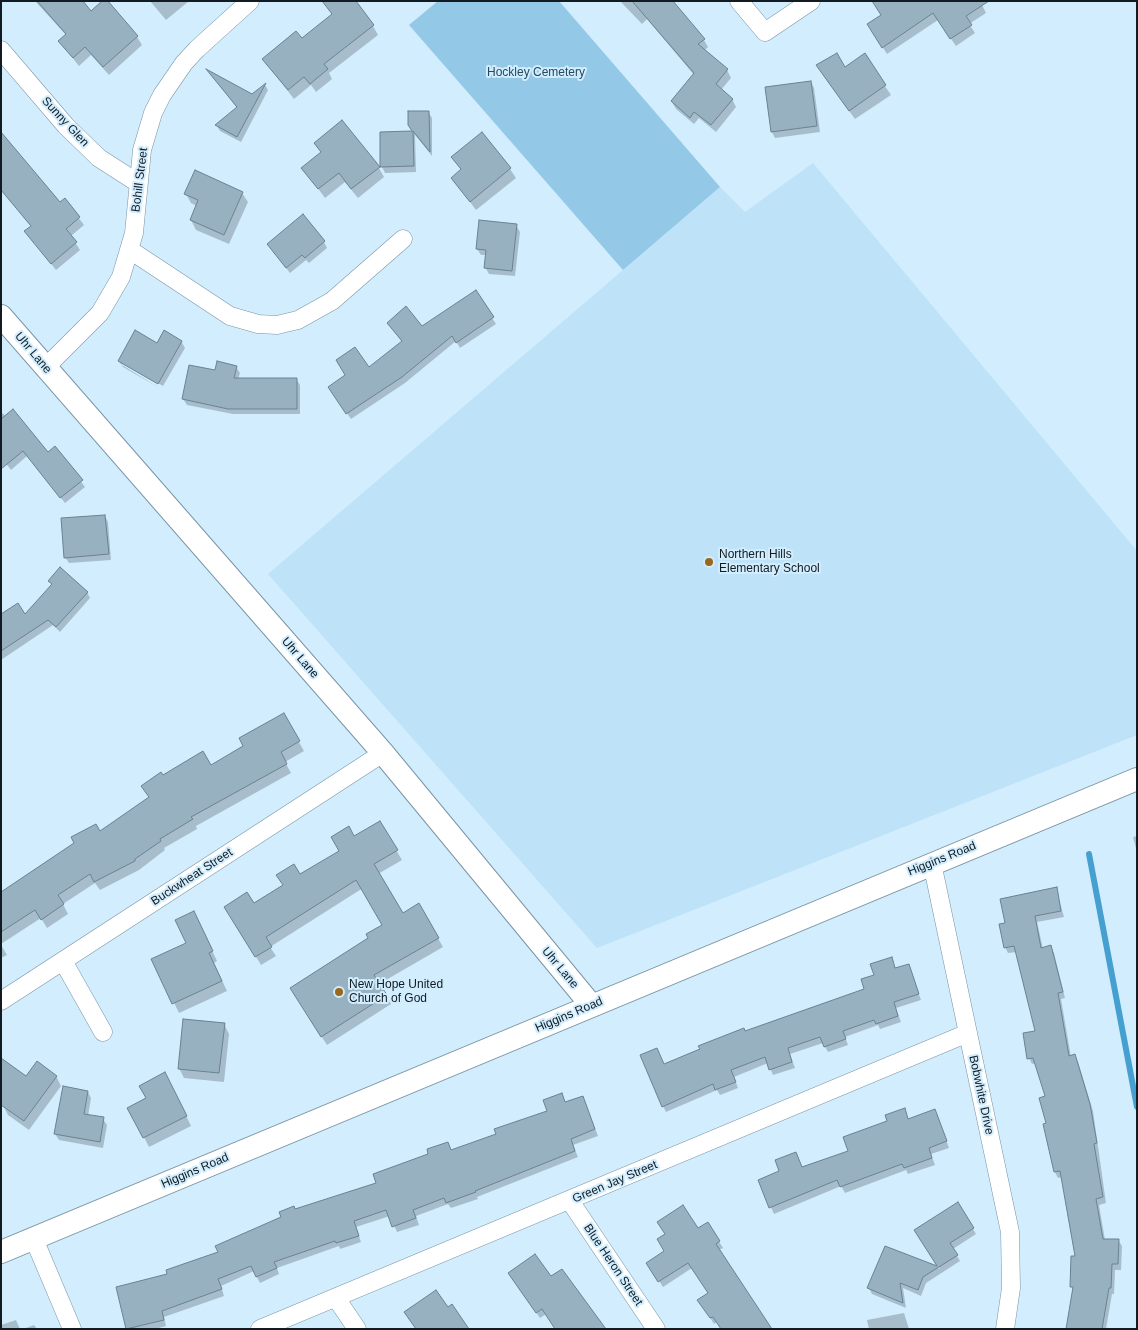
<!DOCTYPE html>
<html>
<head>
<meta charset="utf-8">
<style>
  body { margin:0 }
  #map { position:relative; width:1138px; height:1330px; overflow:hidden; background:#d1edfe; font-family:Arial,sans-serif }
  canvas { display:block }
  .frame { position:absolute; inset:0; border:2px solid #111b21; pointer-events:none }
</style>
</head>
<body>
<div id="map">
<canvas width="1138" height="1330"></canvas>
<div class="frame"></div>
</div>
<script>
const context = document.querySelector('canvas').getContext('2d');
context.lineJoin = 'round';
function fill(path, color) {
  context.fillStyle = color;
  context.fill(path, 'evenodd');
}
function toPath(rows) {
  const path = new Path2D();
  for (const r of rows) {
    path.moveTo(r[0], r[1]);
    for (let i = 2; i < r.length; i += 2) path.lineTo(r[i], r[i + 1]);
  }
  return path;
}
function trace(path, color, width, dash) {
  context.strokeStyle = color;
  context.lineWidth = width;
  context.lineCap = dash ? 'butt' : 'round';
  context.setLineDash(dash || []);
  context.stroke(path);
}
function label(font, color, halo, rows, align = 'center') {
  context.font = font + ' Arial,sans-serif';
  context.lineWidth = 4;
  context.setLineDash([]);
  context.textBaseline = 'middle';
  context.strokeStyle = halo;
  context.fillStyle = color;
  for (const [text, x, y, turn = 0] of rows) {
    context.save();
    context.translate(x, y);
    context.rotate((+turn || 0) * Math.PI / 180);
    context.textAlign = isNaN(turn) ? turn : align;
    if (halo) context.strokeText(text, 0, 0);
    context.fillText(text, 0, 0);
    context.restore();
  }
}
const built = toPath([
  [813,163,1137,551,1137,735,597,948,268,574,720,187,745,212]
]);
const green = toPath([
  [438,1,559,1,720,187,623,270,409,25]
]);
const shadow = toPath([
  [35,1,82,1,91,12,137,37,142,45,109,75,91,55,79,66,59,41,66,35],
  [150,1,189,1,166,20],
  [324,1,373,26,378,35,329,73,332,79,316,92,311,85,294,99,264,60,302,39,333,15],
  [620,1,671,1,704,40,708,47,704,51,727,70,731,78,721,90,732,99,736,107,716,132,699,118,694,124,676,109,672,102,694,75,647,19,642,24],
  [980,1,986,13,969,24,975,33,956,46,938,20,887,54,873,32,882,16],
  [864,55,891,95,855,119,823,75,844,69],
  [209,72,253,95,265,85,268,90,241,142,220,131,217,126,237,108],
  [811,82,814,88,820,132,775,138,772,132],
  [428,112,432,118,432,156,415,135,416,172,385,173,382,167,381,133,413,132,409,125],
  [1,132,60,204,65,200,84,225,71,236,80,250,56,270,26,232,32,227,1,190],
  [316,143,379,168,384,177,358,198,345,182,325,198,303,168,321,153],
  [453,157,510,169,516,178,476,210,452,178,461,170],
  [242,193,248,202,229,244,196,230,191,220,197,206,191,203,186,194],
  [516,225,520,232,515,276,489,274,485,267,486,255,481,255,477,249],
  [324,242,327,248,309,263,306,260,290,273,272,250],
  [475,292,496,324,460,348,456,341,405,383,351,419,333,393,369,369,402,342,388,323,422,327],
  [181,341,185,348,163,386,122,363,122,365,161,389,123,367,119,361,157,344],
  [236,367,240,373,238,379,296,379,300,385,300,414,233,414,187,405,183,399,216,372],
  [1,412,48,453,55,447,85,487,65,503,27,456,11,470,1,457],
  [105,516,108,522,111,560,69,563,65,557],
  [50,581,87,592,90,598,60,632,53,625,1,660,1,615,25,616,52,585],
  [283,714,304,751,285,762,291,773,196,826,197,829,164,848,165,850,139,870,100,890,95,883,63,904,68,914,47,928,41,918,1,944,1,893,100,833,150,798,162,776,211,766,245,746],
  [380,823,402,860,378,874,402,914,419,905,443,947,379,984,391,1004,327,1045,297,998,384,925,363,888,270,947,276,956,261,965,226,907,254,905,341,851,354,838],
  [1137,836,1137,852,1133,837],
  [1056,889,1064,917,1037,922,1043,949,1050,947,1054,953,1065,998,1061,999,1071,1057,1075,1056,1078,1062,1093,1111,1106,1203,1099,1205,1105,1240,1118,1240,1122,1246,1121,1270,1115,1270,1114,1294,1112,1294,1106,1329,1067,1329,1077,1258,1063,1177,1058,1178,1055,1172,1047,1124,1046,1097,1036,1063,1032,1064,1029,1058,1037,1032,1017,952,1008,953,1005,947,1006,924],
  [199,922,217,961,214,963,227,991,179,1013,153,960,188,944],
  [1,945,7,955,1,958],
  [891,959,896,969,908,965,921,1000,896,1008,901,1022,880,1029,878,1025,845,1037,848,1045,828,1052,823,1043,790,1054,795,1068,773,1075,768,1063,734,1077,738,1088,720,1095,717,1090,666,1112,663,1106,664,1066,745,1032,866,989],
  [224,1024,229,1034,224,1082,184,1078,179,1068],
  [56,1076,61,1086,29,1130,8,1115,3,1105,26,1077],
  [170,1083,191,1126,149,1147,129,1108],
  [88,1092,91,1098,88,1116,103,1119,107,1125,103,1148,59,1140,55,1134],
  [583,1098,598,1136,573,1145,578,1157,477,1197,478,1199,451,1208,448,1204,416,1216,419,1225,397,1232,390,1216,356,1227,361,1242,340,1249,339,1246,277,1268,279,1274,260,1283,254,1271,221,1286,224,1296,164,1317,166,1326,155,1329,127,1329,117,1288,168,1275,219,1253,295,1210,378,1183],
  [904,1110,909,1120,935,1111,938,1117,949,1148,931,1154,935,1165,908,1174,906,1170,845,1193,841,1186,774,1214,759,1181,849,1151],
  [958,1204,976,1234,953,1249,960,1261,926,1283,921,1296,903,1288,906,1308,872,1294,869,1288,885,1247,940,1269,916,1231],
  [707,1223,723,1248,719,1250,717,1322,714,1324,703,1306,709,1293,692,1268,663,1287,648,1263],
  [550,1278,546,1314,540,1318,513,1279],
  [904,1313,909,1329,869,1329,867,1320],
  [16,1320,20,1329,1,1329,1,1325],
  [34,1325,37,1329,23,1329]
]);
const stream = toPath([
  [1089,854,1137,1107]
]);
const building = toPath([
  [37,1,83,1,91,11,102,1,108,1,138,36,103,67,85,47,73,58,58,41,66,34,37,1],
  [322,1,356,1,374,25,324,64,328,69,310,84,304,77,288,90,262,59,296,31,302,38,332,14,322,1],
  [632,1,673,1,705,39,698,44,728,69,716,84,733,99,711,125,694,112,690,118,671,101,694,73,632,1],
  [872,1,989,1,966,16,972,25,950,39,933,13,882,48,867,24,881,15,872,1],
  [837,53,845,67,865,53,886,85,849,111,816,65,837,53],
  [206,69,252,94,266,83,237,137,215,125,237,107,206,69],
  [811,81,817,126,771,132,765,87,811,81],
  [408,111,429,111,430,152,413,131,414,166,380,167,380,132,412,131,408,125,408,111],
  [342,120,380,167,351,189,339,173,318,189,301,168,321,152,314,143,342,120],
  [1,132,60,202,65,198,80,217,66,229,77,242,51,264,24,231,31,226,1,190,1,132],
  [482,132,511,168,470,202,451,178,461,169,451,157,482,132],
  [195,170,243,192,224,235,190,220,198,200,184,194,195,170],
  [303,214,325,241,305,258,302,255,286,268,267,244,303,214],
  [479,220,517,224,512,271,484,268,486,250,476,249,479,220],
  [476,290,494,317,456,343,452,336,402,377,346,414,328,387,345,375,336,360,355,347,369,367,402,341,387,323,406,306,422,326,476,290],
  [135,330,157,343,164,330,182,341,158,384,118,361,135,330],
  [217,361,237,366,234,378,297,378,297,409,228,409,182,399,189,365,215,370,217,361],
  [13,409,48,452,55,446,83,480,60,498,23,451,1,469,1,419,13,409],
  [105,515,109,554,64,558,61,518,105,515],
  [60,567,88,592,56,627,48,620,1,651,1,614,18,603,25,614,52,584,48,581,60,567],
  [284,713,300,741,281,752,287,764,191,817,193,819,160,839,161,841,135,859,135,861,94,882,90,874,58,895,64,904,41,920,35,910,1,932,1,892,74,843,71,837,96,824,100,831,149,797,141,786,161,772,163,775,203,751,211,765,243,746,239,738,284,713],
  [380,821,398,850,374,864,403,913,419,903,439,938,374,975,387,995,321,1037,290,988,368,938,366,934,382,925,356,880,266,937,272,947,255,957,224,907,247,892,254,903,283,885,276,875,294,864,300,874,339,851,331,837,349,826,354,836,380,821],
  [1057,887,1061,911,1035,916,1041,948,1051,945,1063,992,1058,993,1069,1056,1075,1054,1090,1104,1097,1143,1094,1144,1103,1197,1096,1199,1103,1239,1119,1239,1118,1264,1112,1264,1111,1288,1109,1288,1102,1329,1066,1329,1073,1287,1070,1287,1071,1256,1075,1256,1060,1171,1054,1172,1043,1124,1046,1123,1039,1098,1045,1096,1033,1058,1027,1059,1023,1033,1035,1031,1014,946,1004,948,999,924,1005,923,1000,899,1057,887],
  [194,911,213,951,209,953,222,981,172,1004,151,959,186,943,175,920,194,911],
  [892,957,895,968,909,964,919,994,894,1002,898,1016,876,1024,874,1020,843,1031,846,1039,824,1047,820,1037,788,1048,792,1062,769,1070,765,1057,731,1070,736,1082,715,1090,713,1084,662,1107,640,1055,657,1048,664,1064,700,1049,698,1046,744,1028,745,1031,864,989,861,979,874,975,870,964,892,957],
  [183,1019,225,1023,219,1073,178,1069,183,1019],
  [1,1058,26,1076,37,1061,57,1076,24,1121,1,1105,1,1058],
  [165,1072,187,1116,143,1138,127,1108,146,1098,139,1086,165,1072],
  [63,1086,88,1091,84,1114,104,1117,100,1142,54,1134,63,1086],
  [562,1093,565,1102,583,1096,595,1129,571,1139,575,1151,475,1191,476,1192,446,1203,444,1198,413,1210,416,1218,392,1227,386,1210,354,1221,359,1236,336,1243,335,1241,274,1262,277,1268,256,1277,251,1266,218,1279,222,1289,162,1311,164,1320,126,1329,116,1287,167,1274,166,1270,218,1252,215,1246,281,1217,279,1212,294,1206,295,1209,376,1183,373,1174,428,1154,427,1149,448,1142,451,1150,496,1134,494,1129,547,1111,543,1100,562,1093],
  [905,1108,908,1119,935,1109,947,1141,929,1148,932,1158,904,1168,902,1164,840,1187,837,1180,769,1208,758,1180,779,1171,775,1160,796,1152,802,1167,848,1151,843,1137,887,1121,885,1115,905,1108],
  [958,1202,974,1228,950,1243,958,1255,923,1277,918,1290,900,1283,903,1303,867,1288,885,1246,937,1266,914,1230,958,1202],
  [683,1205,698,1228,708,1222,720,1241,716,1244,772,1329,721,1329,713,1317,710,1318,697,1300,708,1293,688,1263,658,1282,646,1263,664,1251,657,1239,665,1234,657,1222,683,1205],
  [535,1254,551,1276,562,1269,606,1329,555,1329,542,1309,536,1313,508,1273,535,1254],
  [436,1290,448,1307,452,1304,469,1329,416,1329,404,1312,436,1290]
]);
const minor = toPath([
  [739,1,765,32,811,1],
  [1,50,66,126,99,158,138,183],
  [130,250,230,316,258,324,277,325,298,320,332,301,403,239],
  [45,368,100,313,121,277,134,233,142,150,153,113,162,95,184,63,197,49,250,1],
  [932,863,1010,1232,1011,1288,1005,1329],
  [63,961,103,1032],
  [1,1001,383,753],
  [570,1201,656,1329],
  [34,1239,72,1329],
  [336,1298,357,1329],
  [260,1329,968,1033]
]);
const tertiary = toPath([
  [1,316,383,753,592,1006],
  [1,1252,1137,779]
]);
const markers = [
  [709,562,5,"#9a671c"],
  [339,992,5,"#9a671c"]
];
const parkNames = [
  ["Hockley Cemetery",536,73]
];
const streetNames = [
  ["Sunny Glen",65,122,47],
  ["Bohill Street",140,180,-83],
  ["Uhr Lane",33,353,50],
  ["Uhr Lane",300,658,49],
  ["Higgins Road",942,859,-22],
  ["Buckwheat Street",192,877,-33],
  ["Uhr Lane",560,968,50],
  ["Higgins Road",569,1015,-23],
  ["Bobwhite Drive",981,1095,78],
  ["Higgins Road",195,1171,-23],
  ["Green Jay Street",615,1182,-23],
  ["Blue Heron Street",613,1265,56]
];
const poiNames = [
  ["Northern Hills",719,555],
  ["Elementary School",719,569],
  ["New Hope United",349,985],
  ["Church of God",349,999]
];
fill(built, '#bee2f7');
fill(green, '#93c8e7');
fill(shadow, '#0003');
trace(stream, '#45a0d0', 6);
fill(building, '#97b1c1');
trace(building, '#698292', 1);
trace(minor, '#7b95a4', 19);
trace(tertiary, '#7b95a4', 24);
trace(minor, '#fff', 18);
trace(tertiary, '#fff', 22);
for (const [x, y, r, color] of markers) {
  const dot = new Path2D();
  dot.arc(x, y, r, 0, 2 * Math.PI);
  context.fillStyle = color;
  context.fill(dot);
  trace(dot, '#d1edfe', 2);
}
label('12px', '#254b60', '#d1edfe', parkNames);
label('12px', '#111b21', '#d1edfe', streetNames);
label('12px', '#111b21', '#d1edfe', poiNames, 'left');
</script>
</body>
</html>
